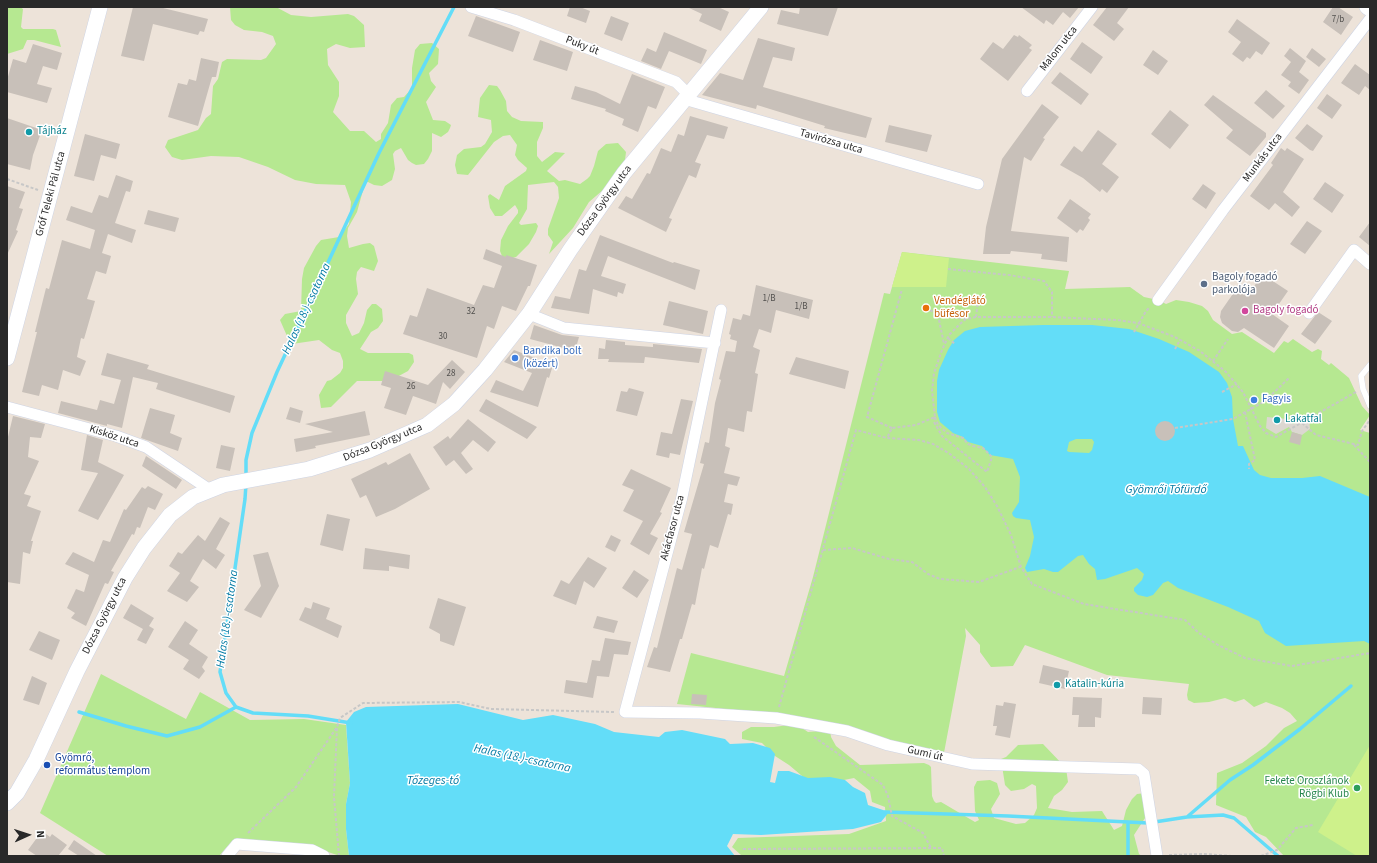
<!DOCTYPE html>
<html>
<head>
<meta charset="utf-8">
<style>
  body { margin:0 }
  #map { position:relative; width:1377px; height:863px; overflow:hidden; background:#ede3d9; font-family:"Source Sans 3",sans-serif }
  canvas { display:block }
  .frame { position:absolute; inset:0; border:8px solid #292929; pointer-events:none }
  .north { position:absolute; left:8px; top:815px; width:40px; height:40px; -webkit-text-stroke:3px #fff; paint-order:stroke; rotate:87deg; font-size:11px; font-weight:700; line-height:16px; text-align:center; color:#292929 }
  .north::after { content:''; display:block; margin:auto; width:14px; height:18px; background:#292929; clip-path:polygon(50% 0,100% 100%,50% 72%,0 100%) }
</style>
</head>
<body>
<div id="map">
<canvas width="1377" height="863"></canvas>
<div class="frame"></div>
<div class="north">N</div>
</div>
<script>
const context = document.querySelector('canvas').getContext('2d');
context.lineJoin = 'round';
function fill(path, color) {
  context.fillStyle = color;
  context.fill(path, 'evenodd');
}
function toPath(rows) {
  const path = new Path2D();
  for (const r of rows) {
    if (r.length === 3) {
      path.moveTo(r[0] + r[2], r[1]);
      path.arc(r[0], r[1], r[2], 0, 2 * Math.PI);
      continue;
    }
    path.moveTo(r[0], r[1]);
    for (let i = 2; i < r.length; i += 2) path.lineTo(r[i], r[i + 1]);
  }
  return path;
}
function trace(path, color, width, dash) {
  context.strokeStyle = color;
  context.lineWidth = width;
  context.lineCap = dash ? 'butt' : 'round';
  context.setLineDash(dash || []);
  context.stroke(path);
}
function label(font, color, halo, rows, align = 'center') {
  context.font = font + ' "Source Sans 3",sans-serif';
  context.lineWidth = 3;
  context.setLineDash([]);
  context.textBaseline = 'middle';
  context.strokeStyle = halo;
  context.fillStyle = color;
  for (const [text, x, y, turn = 0] of rows) {
    context.save();
    context.translate(x, y);
    context.rotate((+turn || 0) * Math.PI / 180);
    context.textAlign = isNaN(turn) ? turn : align;
    if (halo) context.strokeText(text, 0, 0);
    context.fillText(text, 0, 0);
    context.restore();
  }
}
const green = toPath([
  [7,7,20,7,23,9,21,27,23,29,53,29,56,30,61,47,34,40,27,40,23,49,7,54],
  [230,7,276,7,291,15,311,17,348,14,354,16,364,25,365,47,350,48,336,44,327,49,328,65,339,82,339,96,333,112,350,131,364,131,376,142,381,139,381,134,388,123,391,105,397,98,404,97,412,88,412,68,415,50,420,44,432,43,439,49,438,64,429,73,431,81,436,87,426,102,433,120,445,121,451,125,450,128,448,132,441,137,432,133,432,151,428,159,424,164,416,165,412,163,408,160,401,148,395,151,393,154,395,169,392,180,382,186,374,185,368,182,365,183,357,212,348,228,347,236,349,248,363,244,370,243,374,246,378,261,374,271,361,267,357,272,356,279,358,294,346,315,346,323,351,334,352,336,359,333,364,323,367,310,372,304,376,304,382,309,383,321,378,328,371,332,360,349,368,353,409,353,413,355,414,362,408,371,395,378,382,381,357,381,331,407,321,408,319,395,327,381,331,380,340,373,343,368,343,361,340,353,332,350,319,340,292,344,287,336,280,320,285,314,301,311,302,279,304,268,316,246,321,240,339,237,349,224,351,202,345,185,316,184,295,180,268,167,239,157,211,156,182,160,172,157,165,147,168,140,198,130,206,118,211,114,213,86,218,79,222,62,227,59,261,60,266,58,276,44,273,36,262,32,244,30,235,25,231,20],
  [489,85,497,86,500,90,506,101,507,111,512,117,521,121,543,122,543,128,537,142,537,156,542,162,555,152,565,153,547,171,559,181,565,180,580,184,587,179,590,176,594,166,598,151,606,144,618,143,626,152,625,160,616,173,603,190,589,202,573,228,549,254,553,242,548,235,548,229,559,198,558,187,554,182,528,185,527,209,519,223,521,225,536,223,538,226,536,232,529,244,516,257,509,259,502,256,500,251,501,240,508,226,518,213,518,210,515,205,502,216,495,216,490,208,488,196,490,194,499,200,505,186,526,171,527,168,518,160,515,155,517,145,510,135,503,136,494,142,468,175,457,174,455,165,457,155,464,149,481,147,485,144,492,132,491,120,478,117,480,98],
  [902,252,1069,271,1065,289,1130,287,1144,297,1158,300,1166,304,1176,300,1189,302,1202,306,1208,311,1213,320,1232,334,1242,332,1274,353,1284,341,1288,343,1293,339,1312,352,1318,349,1322,351,1321,359,1329,365,1331,363,1349,378,1362,406,1370,415,1360,430,1370,433,1370,856,1284,856,1266,837,1255,832,1246,817,1216,805,1217,773,1242,763,1266,746,1284,728,1297,721,1290,713,1282,708,1266,702,1254,707,1244,699,1235,702,1225,698,1209,702,1194,703,1188,700,1187,695,1189,684,1107,675,1025,645,1013,666,991,667,980,652,980,645,965,628,966,636,943,758,774,714,677,704,691,653,784,676,813,577,884,293,890,294],
  [101,674,186,719,200,692,250,720,304,719,346,725,350,783,346,804,346,829,349,856,340,856,313,847,233,840,219,856,108,856,40,813],
  [796,724,808,732,830,730,831,737,836,746,860,765,924,763,929,765,931,767,932,796,934,801,936,803,941,802,975,822,979,820,975,811,974,787,977,781,990,780,997,783,1000,794,991,809,994,818,1016,824,1025,823,1034,815,1037,808,1036,786,1032,784,1024,789,1011,791,1005,785,1001,759,1006,757,1018,745,1043,744,1066,768,1068,782,1062,790,1054,796,1048,808,1072,812,1102,811,1114,830,1122,826,1126,810,1132,799,1137,794,1145,793,1145,818,1134,835,1139,854,1142,856,741,855,732,847,738,838,849,834,886,821,885,807,872,802,870,791,854,778,814,786,789,765,775,756,762,743,742,739,742,732,751,727,774,727]
]);
const pitch = toPath([
  [902,252,949,258,946,287,892,287],
  [1370,745,1370,856,1357,856,1318,832]
]);
const plaza = toPath([
  [1267,417,1287,419,1293,424,1309,417,1310,429,1302,435,1292,432,1289,427,1276,434,1266,428]
]);
const water = toPath([
  [1043,325,1092,325,1129,329,1159,339,1189,352,1219,372,1227,383,1232,397,1233,419,1238,446,1243,446,1254,470,1260,475,1271,478,1302,478,1320,476,1370,497,1370,644,1364,641,1286,646,1265,633,1259,621,1228,607,1178,588,1168,581,1163,583,1153,595,1147,597,1138,595,1134,591,1134,588,1142,580,1144,574,1137,568,1105,579,1097,580,1095,569,1089,564,1083,555,1078,556,1058,572,1053,572,1044,569,1027,572,1025,568,1030,556,1034,537,1030,520,1016,518,1013,516,1012,513,1019,502,1020,477,1013,459,990,455,982,446,968,442,963,437,953,433,940,422,937,412,937,381,939,370,948,350,954,340,965,331,980,327],
  [1076,439,1092,439,1094,442,1092,450,1089,453,1069,452,1067,451,1069,442],
  [458,704,523,720,553,715,595,724,614,732,659,737,665,732,682,730,725,739,730,744,753,743,770,748,775,754,770,782,775,783,778,771,789,771,808,778,830,777,845,780,853,787,865,793,868,805,889,812,881,822,853,829,761,835,733,834,727,846,735,856,349,856,346,829,346,804,350,783,346,722,354,712,366,707]
]);
const stream = toPath([
  [246,478,246,460,252,433,277,372,379,153,454,7],
  [246,484,245,499,220,672,226,693,236,707,253,713,308,716,351,723],
  [79,712,126,726,167,736,200,727,236,707],
  [885,812,1008,816,1148,823,1187,817,1230,780,1253,765,1300,729,1351,686],
  [1187,817,1223,815,1234,818,1278,856],
  [1128,822,1128,856]
]);
const building = toPath([
  [133,7,159,7,208,19,204,32,200,31,198,35,153,24,144,61,121,56],
  [570,7,580,7,590,11,586,23,567,16],
  [687,7,718,7,729,12,721,31,699,21,702,14],
  [800,7,838,7,828,36,777,24,781,10,799,14],
  [1021,7,1079,7,1070,18,1063,12,1053,25,1046,20,1044,24],
  [1107,7,1129,7,1117,23,1124,29,1114,41,1093,25],
  [1333,7,1338,7,1353,17,1341,35,1323,22],
  [476,16,520,32,513,52,468,36],
  [611,16,629,23,622,41,604,34],
  [1237,19,1270,43,1262,55,1256,51,1250,59,1247,57,1243,62,1232,54,1241,42,1228,32],
  [664,32,707,50,701,64,669,51,661,69,641,61,647,48,656,52],
  [1014,35,1018,37,1019,35,1032,45,1029,48,1032,50,1008,81,980,59,993,42,1003,49],
  [758,38,795,48,792,61,773,57,763,87,872,118,866,138,824,128,825,126,757,105,756,109,702,95,720,73,743,80],
  [540,40,573,52,567,71,533,60],
  [1082,42,1103,57,1091,74,1070,59],
  [33,44,62,53,57,70,43,66,37,84,52,88,47,103,7,92,7,80,13,59,26,63],
  [1290,48,1306,61,1299,72,1309,80,1299,94,1288,86,1291,82,1281,75,1291,62,1284,56],
  [1312,48,1326,59,1319,67,1306,57],
  [1153,50,1168,61,1158,75,1143,65],
  [201,58,219,62,216,77,212,77,198,126,168,117,178,83,187,85,189,79,196,81],
  [1355,64,1370,75,1370,90,1365,86,1359,95,1341,83],
  [1060,72,1089,94,1081,105,1051,83],
  [632,74,665,87,656,109,648,106,638,132,622,125,624,119,605,111,606,109,571,99,575,86,596,92,620,104],
  [1266,90,1285,106,1273,119,1254,103],
  [1327,94,1342,105,1332,119,1317,108],
  [1213,95,1266,133,1266,137,1250,156,1226,138,1233,130,1204,105],
  [1042,104,1059,117,1043,138,1045,139,1031,161,1024,157,1011,231,1069,237,1067,262,1041,259,1042,254,1011,251,1010,254,983,254,986,227,1002,159],
  [1170,110,1189,125,1170,149,1151,134],
  [690,116,728,127,724,139,707,135,695,162,701,164,696,178,689,175,669,218,672,219,666,232,618,208,626,196,632,199,647,173,650,174,661,148,671,152,678,134,684,136],
  [7,118,42,130,33,155,30,170,7,164],
  [1307,124,1323,136,1313,151,1310,150,1295,138],
  [889,125,932,135,927,152,885,142],
  [1098,130,1117,144,1102,164,1119,177,1107,193,1102,189,1100,192,1083,178,1060,165,1074,146,1082,152],
  [85,134,120,144,116,159,101,155,94,181,74,176],
  [1281,148,1285,151,1287,148,1304,159,1283,192,1300,207,1292,217,1275,203,1269,210,1250,196,1273,165,1271,163],
  [116,175,133,181,130,192,126,191,115,223,136,230,132,243,108,234,102,253,111,256,106,274,96,271,87,299,95,301,84,339,81,338,77,357,86,361,80,376,63,370,58,390,42,385,39,396,22,392,37,332,35,332,46,288,49,289,62,240,90,249,95,230,66,220,71,206,92,213,99,195,108,198],
  [1325,182,1344,195,1332,213,1313,199],
  [1203,184,1216,193,1206,209,1192,199],
  [7,186,25,192,19,208,23,209,16,230,18,231,7,255],
  [1070,199,1091,214,1088,218,1090,220,1083,231,1080,229,1077,233,1057,218],
  [148,210,179,218,175,232,144,224],
  [1307,221,1322,231,1305,254,1290,244],
  [1370,222,1370,246,1359,237],
  [600,235,673,263,674,262,700,270,695,290,608,256,601,276,626,284,623,294,618,292,617,297,593,289,589,314,551,308,555,296,570,299,579,269,586,271],
  [486,249,506,257,506,255,537,265,530,286,528,286,516,311,502,306,494,329,487,326,477,358,403,334,410,315,417,317,427,288,474,305,483,285,494,288,502,266,483,259],
  [1262,274,1288,291,1272,314,1289,326,1274,348,1244,328,1238,332,1232,331,1222,323,1220,317,1221,311,1237,288,1248,296],
  [756,285,813,300,809,319,776,310,771,333,759,329,753,347,760,350,755,373,758,374,752,412,747,411,744,432,728,428,725,446,730,448,724,473,740,477,737,486,728,484,724,502,733,504,731,515,728,514,718,548,710,545,704,569,702,568,695,605,692,604,682,639,680,639,670,672,647,667,654,647,657,648,677,568,682,570,692,534,684,532,704,464,700,463,705,442,709,443,715,403,721,380,719,379,726,351,735,352,737,341,730,339,731,335,729,334,733,318,741,320,743,314,750,316],
  [669,301,708,311,703,334,663,325],
  [1318,312,1332,321,1315,344,1301,334],
  [534,325,562,335,579,337,575,351,530,339],
  [606,340,625,342,625,345,653,347,653,344,702,349,699,363,645,357,644,363,608,362,609,359,598,359,599,348,605,349],
  [514,350,553,365,549,378,547,377,538,407,490,392,496,380,523,391,532,373,504,362],
  [107,353,149,365,147,369,235,396,230,413,156,389,158,383,133,377,122,428,107,424,107,426,58,413,61,401,97,410,100,400,114,404,121,380,101,375],
  [796,357,849,371,845,389,789,374],
  [452,360,465,372,450,389,443,382,436,404,413,396,406,415,384,408,391,388,381,385,385,371,428,385],
  [629,388,644,392,637,416,616,411,621,391,627,392],
  [486,399,537,427,527,439,479,411],
  [681,399,693,401,680,455,670,453,669,458,656,455,661,432,672,434],
  [290,407,303,411,300,423,286,419],
  [150,408,175,415,170,433,182,438,178,451,141,438],
  [365,411,370,435,315,446,316,448,296,452,294,439,333,432,305,424],
  [13,416,45,424,41,438,30,437,28,457,39,461,24,494,31,496,27,506,41,511,31,541,33,541,30,554,23,552,20,584,7,582,7,441],
  [468,419,496,442,488,452,473,440,461,453,473,469,466,474,454,460,446,466,433,447,448,436,450,439],
  [1165,431,10],
  [1292,432,1302,435,1300,445,1289,442],
  [87,435,103,440,98,462,124,475,98,520,78,511,98,473,81,470],
  [221,445,235,448,230,471,216,468],
  [410,453,430,489,395,509,376,517,366,495,360,498,351,479,386,462,388,465],
  [146,456,182,480,176,489,142,466],
  [631,469,671,488,660,512,662,513,650,534,658,538,649,555,630,544,643,521,623,511,634,490,622,485],
  [148,486,163,494,155,510,148,507,140,528,137,527,134,535,132,534,111,571,114,572,108,584,105,583,86,626,71,618,75,613,67,608,76,589,84,592,89,575,65,564,73,552,94,562,103,540,110,542,124,509,126,510,142,487,145,489],
  [327,514,350,519,343,551,320,545],
  [220,517,230,523,216,549,225,555,216,569,203,559,190,581,199,587,187,602,167,591,180,573,169,566,178,552,182,554,198,535,205,541],
  [611,535,621,540,615,552,605,547],
  [365,548,410,555,409,569,389,566,389,571,363,569],
  [268,552,279,586,261,618,244,610,261,586,253,555],
  [588,557,607,568,594,588,584,581,576,605,553,596,561,580,569,584],
  [634,570,649,580,637,598,622,588],
  [438,598,466,607,454,646,440,641,440,634,429,628],
  [313,602,330,608,326,619,342,626,338,638,299,620,305,607,311,609],
  [131,604,154,618,149,626,154,629,146,644,137,640,143,629,123,618],
  [597,616,618,621,614,633,593,628],
  [185,621,198,630,189,644,208,657,202,667,205,671,199,679,183,669,189,660,168,647],
  [39,631,60,640,52,660,29,650],
  [605,638,631,642,628,655,614,654,609,677,597,676,593,698,564,693,566,680,587,683,592,660,600,661],
  [1043,665,1069,671,1065,689,1039,683],
  [32,676,47,683,39,705,23,700],
  [692,694,707,695,706,705,691,704],
  [1073,697,1102,698,1101,718,1095,717,1095,727,1078,727,1079,715,1072,715],
  [1143,697,1162,698,1161,715,1142,714],
  [1004,702,1016,704,1010,738,995,735,997,726,993,726,996,705,1003,706],
  [42,831,50,837,52,834,67,845,58,856,37,856,28,850],
  [74,840,97,856,79,856,68,849]
]);
const path = toPath([
  [7,179,38,190],
  [948,269,1009,275,1044,281,1052,292,1052,317],
  [930,310,938,315,966,319],
  [938,315,944,344],
  [976,317,978,301],
  [1134,332,1146,311,1150,307],
  [948,338,955,344],
  [1175,349,1180,340],
  [1213,361,1228,339],
  [1222,392,1237,384],
  [1356,392,1276,437,1266,433,1260,426,1243,392,1226,372,1200,351,1175,337,1138,323,1117,320,1052,317,976,317,966,319,961,323,949,335,942,350,934,373,932,391,935,417,916,425,892,428,887,438,919,440,933,444,950,454,969,469,985,487,997,506,1011,535,1021,567,1032,584,1084,604,1185,620,1199,633,1218,645,1245,658,1292,666,1370,653],
  [1245,412,1255,460,1249,464,1249,469],
  [935,417,938,425,947,433,963,438,968,444,973,446,983,448,992,457,987,472,942,436,934,422,935,417],
  [1302,423,1316,435,1358,445,1362,431,1370,420],
  [892,428,867,417,902,289],
  [1175,428,1233,419,1265,401,1290,377],
  [1354,445,1370,462],
  [823,550,852,548,889,559,912,562,928,574,940,579,979,582,1020,567],
  [779,707,856,430,887,438],
  [814,737,883,785,888,796,892,816,923,833,931,848],
  [248,833,296,787,337,727],
  [743,849,942,848,944,856],
  [1169,855,1204,854,1233,856],
  [339,856,334,797,337,727,340,718,363,703,459,702,491,709,614,712],
  [1261,856,1277,850,1296,828,1313,825]
]);
const lane = toPath([
  [1370,365,1361,376,1363,389,1370,406]
]);
const street = toPath([
  [471,7,514,20,676,82,688,94],
  [1027,91,1092,7],
  [684,99,978,184],
  [1158,300,1223,210,1370,19],
  [721,310,682,497,625,712,700,713,776,718,847,731,888,745,972,764,1138,769,1144,774,1157,856],
  [1309,313,1354,250,1370,264],
  [529,314,564,328,715,343],
  [7,407,116,436,146,447,210,490],
  [227,856,237,844,312,850,324,856]
]);
const secondary = toPath([
  [1367,7,1370,9],
  [7,358,100,7],
  [7,803,17,793,36,760,77,671,125,578,144,548,170,515,193,497,223,485,309,469,370,450,427,425,454,404,485,370,529,314,570,250,624,173,761,7]
]);
const markers = [
  [29,132,4,"#0f9aa8"],
  [1204,284,4,"#5c6f8a"],
  [926,308,4,"#e8710a"],
  [1245,311,4,"#d1479c"],
  [515,358,4,"#3f7fe0"],
  [1254,400,4,"#3f7fe0"],
  [1277,420,4,"#0f9aa8"],
  [1057,685,4,"#0f9aa8"],
  [47,765,4,"#1a4fb4"],
  [1357,788,4,"#2e9e5b"]
];
const numberNames = [
  ["7/b",1338,20],
  ["1/B",769,299],
  ["1/B",801,307],
  ["32",471,312],
  ["30",443,337],
  ["28",451,374],
  ["26",411,387]
];
const streetNames = [
  ["Puky út",582,46,21],
  ["Malom utca",1059,49,-52],
  ["Tavirózsa utca",831,142,16],
  ["Munkás utca",1263,158,-53],
  ["Gróf Teleki Pál utca",51,194,-75],
  ["Dózsa György utca",605,201,-54],
  ["Kisköz utca",114,437,18],
  ["Dózsa György utca",383,443,-22],
  ["Akácfasor utca",673,528,-75],
  ["Dózsa György utca",105,616,-63],
  ["Gumi út",925,754,13]
];
const cultureNames = [
  ["Tájház",37,132],
  ["Lakatfal",1285,420],
  ["Katalin-kúria",1065,685]
];
const serviceNames = [
  ["Bagoly fogadó",1212,278],
  ["parkolója",1212,291]
];
const foodNames = [
  ["Vendéglátó",934,302],
  ["büfésor",934,315]
];
const hotelNames = [
  ["Bagoly fogadó",1253,311]
];
const shopNames = [
  ["Bandika bolt",523,352],
  ["(közért)",523,365],
  ["Fagyis",1262,400]
];
const transitNames = [
  ["Gyömrő,",55,759],
  ["református templom",55,772]
];
const leisureNames = [
  ["Fekete Oroszlánok",1349,782],
  ["Rögbi Klub",1349,795]
];
const waterNames = [
  ["Halas (18.)-csatorna",307,309,-65],
  ["Gyömrői Tófürdő",1166,490],
  ["Halas (18.)-csatorna",228,619,-82],
  ["Halas (18.)-csatorna",522,759,12],
  ["Tőzeges-tó",433,781]
];
fill(green, '#b6e891');
fill(pitch, '#cef18b');
fill(plaza, '#dcd7d1');
fill(water, '#63ddf8');
trace(stream, '#63ddf8', 3.5);
fill(building, '#c8c0b9');
trace(lane, '#ced4e4', 6);
trace(street, '#ced4e4', 12);
trace(secondary, '#ced4e4', 16);
trace(path, '#c7c7c7', 2, [3, 2]);
trace(lane, '#fff', 5.5);
trace(street, '#fff', 11);
trace(secondary, '#fff', 15);
for (const [x, y, r, color] of markers) {
  const dot = new Path2D();
  dot.arc(x, y, r, 0, 2 * Math.PI);
  context.fillStyle = color;
  context.fill(dot);
  trace(dot, '#fff', 1.5);
}
label('9px', '#514f4d', null, numberNames);
label('11px', '#292929', '#fff', streetNames);
label('11px', '#0d838f', '#fff', cultureNames, 'left');
label('11px', '#4e5e75', '#fff', serviceNames, 'left');
label('11px', '#c56008', '#fff', foodNames, 'left');
label('11px', '#b23c85', '#fff', hotelNames, 'left');
label('11px', '#366cbe', '#fff', shopNames, 'left');
label('11px', '#164399', '#fff', transitNames, 'left');
label('11px', '#27864d', '#fff', leisureNames, 'right');
label('italic 12px', '#027aa4', '#fff', waterNames);
</script>
</body>
</html>
